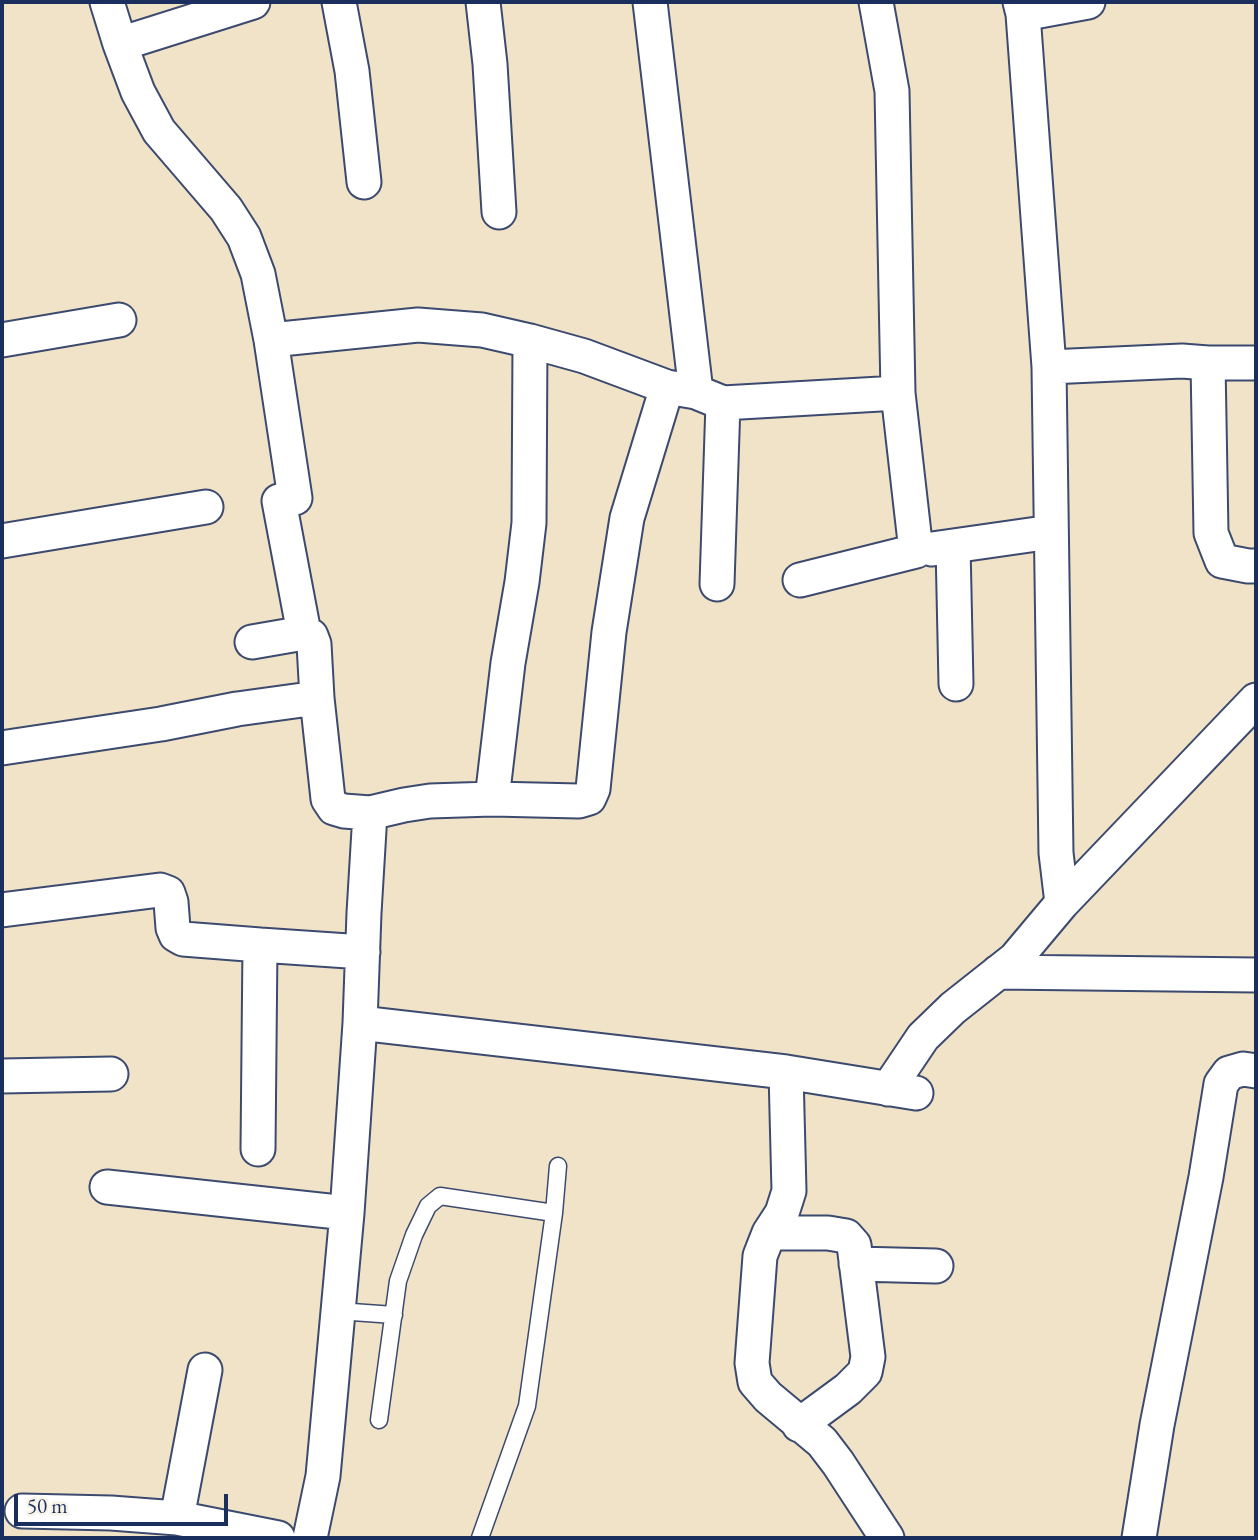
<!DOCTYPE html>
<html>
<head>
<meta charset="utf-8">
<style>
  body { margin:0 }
  #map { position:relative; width:1258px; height:1540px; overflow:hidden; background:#f1e3c8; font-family:"EB Garamond",serif }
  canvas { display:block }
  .frame { position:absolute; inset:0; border:4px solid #1b2f5e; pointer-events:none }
  .scale { position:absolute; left:14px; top:1494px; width:214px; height:32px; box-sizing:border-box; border:4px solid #1b2f5e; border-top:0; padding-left:9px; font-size:21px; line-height:24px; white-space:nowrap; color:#1b2f5e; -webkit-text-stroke:5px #f7f3e8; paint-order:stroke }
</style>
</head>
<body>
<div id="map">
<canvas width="1258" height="1540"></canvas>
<div class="frame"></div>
<div class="scale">50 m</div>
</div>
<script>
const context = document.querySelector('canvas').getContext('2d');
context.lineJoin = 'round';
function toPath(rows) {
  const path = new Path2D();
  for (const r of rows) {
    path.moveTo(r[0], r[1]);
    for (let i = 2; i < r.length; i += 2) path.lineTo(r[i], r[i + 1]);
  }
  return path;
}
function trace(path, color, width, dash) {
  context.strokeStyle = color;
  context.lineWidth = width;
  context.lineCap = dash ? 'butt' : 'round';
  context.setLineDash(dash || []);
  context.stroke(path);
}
const lane = toPath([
  [338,1311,394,1315],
  [379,1420,398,1281,414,1235,428,1206,440,1196,554,1213],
  [480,1538,527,1406,554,1213,558,1166]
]);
const street = toPath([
  [107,2,120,44,138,92,159,131,226,209,244,237,258,274,271,340,418,325,482,330,530,341,584,356,667,387,696,392,723,403,898,393,892,91,876,2],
  [339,2,352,71,364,182],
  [483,2,490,64,499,212],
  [650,2,696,392],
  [1020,2,1023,14,1049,367],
  [1023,14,1088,2],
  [120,44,253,2],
  [2,340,119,320],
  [271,340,295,498],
  [1208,363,1211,533,1222,561,1248,566,1256,566],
  [279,501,304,633],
  [2,541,206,507],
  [953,546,956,684],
  [932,549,1051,532],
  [800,580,916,551,898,393],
  [717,584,723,403],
  [252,642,304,633,311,636,314,644,317,698,328,799,334,808,344,811,370,813],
  [2,748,161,724,237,709,317,698],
  [492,799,579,801,589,798,593,789,609,632,627,518,667,387],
  [1062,903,1256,700],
  [2,910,160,890,168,893,171,902,173,928,176,935,183,939,260,945],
  [998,972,1256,975],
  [360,1023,786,1072,916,1093],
  [786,1072,789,1191,782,1213,769,1233,760,1256,752,1363,755,1382,768,1397,822,1442,838,1463,887,1538],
  [2,1076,111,1074],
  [888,1089,923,1037,953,1008,1015,959,1062,903,1056,853,1049,367,1182,361,1208,363,1256,363],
  [258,1149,260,945,363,952],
  [107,1187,347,1213],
  [769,1233,828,1233,846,1236,854,1245,868,1357,865,1372,848,1389,799,1425],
  [856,1264,936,1266],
  [22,1511,111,1513,177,1518,278,1538],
  [177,1518,205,1370],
  [310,1538,323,1476,347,1213,360,1023,364,913,370,813,404,805,430,801,492,799,508,663,522,582,529,523,530,341],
  [1139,1538,1157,1425,1206,1177,1221,1084,1229,1073,1243,1069,1256,1071]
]);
trace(lane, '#3b4a6e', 19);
trace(street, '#3b4a6e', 37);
trace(lane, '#fff', 16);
trace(street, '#fff', 33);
</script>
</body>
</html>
